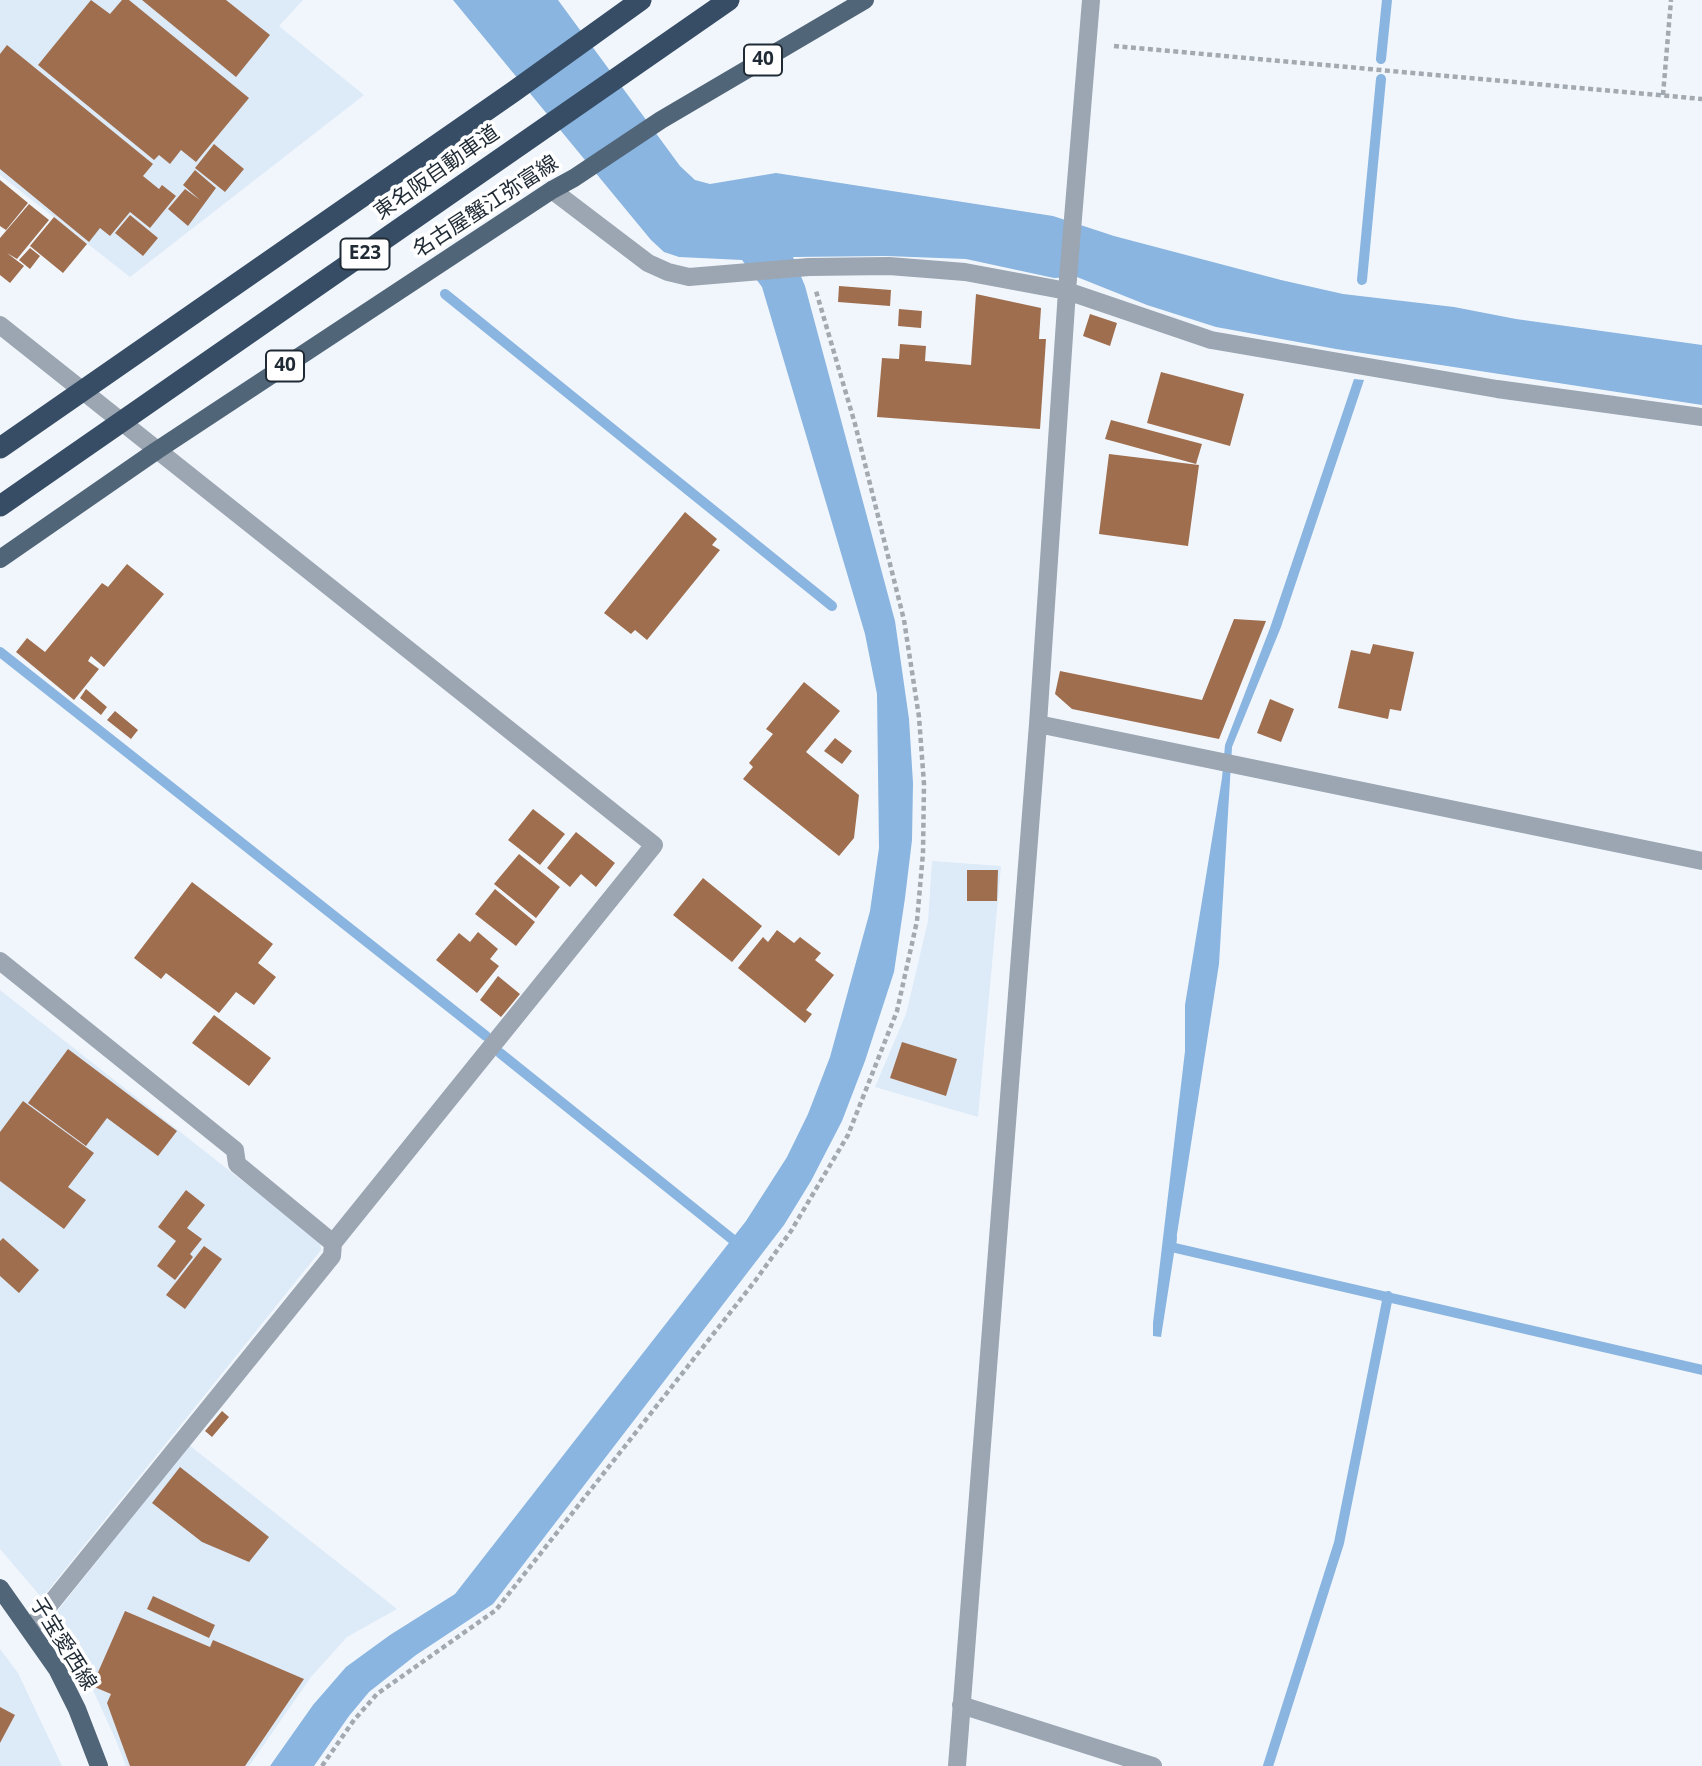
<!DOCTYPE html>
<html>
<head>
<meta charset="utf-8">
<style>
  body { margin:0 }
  canvas { display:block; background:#f1f6fc }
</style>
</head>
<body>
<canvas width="1702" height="1766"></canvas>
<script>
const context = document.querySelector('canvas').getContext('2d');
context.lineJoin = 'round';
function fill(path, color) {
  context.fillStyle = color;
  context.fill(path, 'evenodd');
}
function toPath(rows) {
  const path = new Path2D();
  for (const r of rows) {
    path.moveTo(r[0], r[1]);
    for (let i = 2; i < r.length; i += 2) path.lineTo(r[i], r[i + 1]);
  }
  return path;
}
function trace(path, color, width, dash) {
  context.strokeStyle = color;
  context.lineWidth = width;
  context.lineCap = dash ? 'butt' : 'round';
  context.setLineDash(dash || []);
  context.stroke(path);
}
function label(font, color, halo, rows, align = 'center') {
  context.font = font + ' "Open Sans","Noto Sans JP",sans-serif';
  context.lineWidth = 7;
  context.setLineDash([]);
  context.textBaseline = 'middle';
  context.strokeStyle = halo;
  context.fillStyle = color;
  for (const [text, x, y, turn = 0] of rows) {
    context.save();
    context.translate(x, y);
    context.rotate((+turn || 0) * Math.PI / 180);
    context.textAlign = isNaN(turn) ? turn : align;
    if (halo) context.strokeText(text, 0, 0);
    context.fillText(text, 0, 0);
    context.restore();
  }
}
const built = toPath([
  [0,0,303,0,279,26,364,95,130,277,0,175],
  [932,861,1001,866,978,1117,875,1087,906,1014,928,921],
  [0,990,320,1242,321,1250,42,1598,0,1549],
  [189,1445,397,1609,347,1637,311,1677,249,1766,126,1766,115,1738,81,1664,52,1618],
  [0,1649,18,1673,62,1766,0,1766]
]);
const water = toPath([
  [453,0,558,0,680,166,695,180,710,184,776,173,1053,216,1114,236,1281,280,1343,294,1454,307,1516,319,1702,345,1702,405,1336,349,1216,327,1147,305,1077,277,1054,278,966,259,886,256,793,257,805,286,895,621,909,719,913,783,912,840,905,898,894,972,865,1061,842,1121,811,1181,784,1225,493,1604,416,1655,369,1692,349,1716,314,1766,270,1766,313,1705,346,1667,390,1635,455,1594,746,1221,787,1157,808,1114,830,1057,870,911,879,848,877,694,865,634,762,287,742,260,679,257,664,252,651,240],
  [1354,379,1364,380,1281,627,1232,747,1219,964,1161,1337,1153,1336,1153,1323,1185,1051,1185,1005,1222,778,1225,745,1270,628]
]);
const stream = toPath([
  [1381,59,1387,0],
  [1362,280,1381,79],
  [445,294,832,606],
  [0,652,486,1036],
  [500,1053,732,1239],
  [1172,1238,1171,1247,1702,1370],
  [1268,1766,1339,1543,1388,1296]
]);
const building = toPath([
  [91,0,110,14,122,0,129,0,249,98,196,162,181,150,170,164,159,155,154,160,38,65],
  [142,0,226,0,270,35,236,77],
  [7,45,153,164,143,176,159,189,162,185,176,196,150,228,130,212,110,236,100,228,89,242,0,169,0,54],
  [214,144,244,169,225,192,195,168],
  [195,170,216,188,188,226,168,209,185,189,200,200,183,185],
  [0,180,28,203,6,230,0,226],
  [29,204,49,220,17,259,7,253,24,266,10,283,0,275,0,238],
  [130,215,158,238,143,256,115,233],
  [54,217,87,244,63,273,30,246],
  [30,248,40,256,30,269,19,260],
  [839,286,891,290,890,306,838,302],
  [976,294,1041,308,1039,339,1046,339,1040,429,877,417,882,358,899,359,900,344,926,346,925,361,971,365],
  [899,309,922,311,921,328,898,326],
  [1090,314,1117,323,1110,346,1083,336],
  [1161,372,1244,394,1230,446,1147,423],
  [1111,420,1202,444,1196,464,1105,439],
  [1109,454,1199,465,1188,546,1099,534],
  [685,512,717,539,712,545,720,550,647,640,635,630,631,634,604,613],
  [127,564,164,594,104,667,91,656,88,661,99,669,74,700,16,652,27,638,45,652,102,583,108,587],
  [1234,619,1266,621,1219,739,1072,709,1055,694,1060,671,1202,700],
  [1373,644,1414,652,1401,711,1390,709,1388,719,1338,708,1351,650,1370,654],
  [804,682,840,711,806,752,859,795,854,838,839,856,743,779,753,767,749,763,773,734,766,729],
  [86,689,107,707,101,715,80,698],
  [1270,699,1294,709,1281,742,1257,733],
  [115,711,138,730,131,739,107,720],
  [835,738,852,751,842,764,824,751],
  [533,809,565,834,540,865,508,840],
  [576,832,615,863,596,887,581,874,570,887,547,868],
  [519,854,560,887,536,918,494,884],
  [967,870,998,870,997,901,967,901],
  [703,878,762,926,732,962,673,915],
  [192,882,273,944,258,963,276,977,254,1005,236,992,219,1013,166,973,161,979,134,958],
  [495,889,535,922,516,946,475,914],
  [777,930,794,943,800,937,821,953,815,960,834,975,806,1010,812,1014,805,1023,738,968,763,937,768,942],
  [478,932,498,949,490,959,499,966,477,993,436,960,459,933,470,942],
  [498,976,520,994,501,1017,480,1000],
  [214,1015,271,1058,249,1086,192,1043],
  [902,1042,957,1059,946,1096,890,1078],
  [68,1049,177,1131,158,1156,107,1118,86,1146,28,1103],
  [23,1101,94,1153,68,1187,86,1200,64,1229,0,1181,0,1132],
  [186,1190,205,1205,187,1228,202,1239,190,1254,193,1257,175,1280,157,1266,176,1241,158,1227],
  [3,1238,39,1270,19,1293,0,1276,0,1241],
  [204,1246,222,1259,185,1309,166,1295],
  [222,1411,229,1417,212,1437,205,1431],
  [180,1467,269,1537,249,1562,202,1542,152,1503],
  [153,1596,215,1625,209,1638,147,1609],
  [125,1611,210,1647,213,1640,304,1679,245,1766,130,1766,107,1703,111,1694,92,1686],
  [0,1707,15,1715,0,1743]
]);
const path = toPath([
  [1114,46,1702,99],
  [1663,95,1671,0],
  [322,1766,354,1720,377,1694,496,1610,755,1281,791,1231,848,1135,897,1011,917,921,923,853,924,784,919,717,904,620,855,424,816,291]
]);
const minor = toPath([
  [552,190,648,263,668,272,689,277,809,267,889,266,965,272,1067,291,1211,340,1497,389,1702,417],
  [0,325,654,845,333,1243,332,1256,30,1629],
  [1038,724,1702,861],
  [0,961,235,1150,237,1164,333,1243],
  [961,1705,1153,1766],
  [957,1766,1038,724,1067,291,1091,0]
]);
const major = toPath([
  [0,559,156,451,552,190,574,178,661,120,865,0],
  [0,1588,57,1669,77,1709,99,1766]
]);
const highwayBridge = toPath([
  [0,448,513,92,641,0],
  [0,506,729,0]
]);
const shields = [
  [763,60,38],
  [365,254,49],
  [285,366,38]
];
const shieldNames = [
  ["40",763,60],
  ["E23",365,254],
  ["40",285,366]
];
const streetNames = [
  ["東名阪自動車道",437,173,-35],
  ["名古屋蟹江弥富線",486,207,-33],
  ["子宝愛西線",63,1644,58]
];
fill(built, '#ddeaf8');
fill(water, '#8ab5e0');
trace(stream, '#8ab5e0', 10);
fill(building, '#9f6e4e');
trace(path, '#a2a9b1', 4.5, [5, 3.5]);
trace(minor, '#9ba6b2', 18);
trace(major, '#516579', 18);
trace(highwayBridge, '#374d65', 21);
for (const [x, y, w] of shields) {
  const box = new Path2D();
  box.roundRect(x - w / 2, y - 15.5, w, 31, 5);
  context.fillStyle = '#fff';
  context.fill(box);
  trace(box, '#1f2a34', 2);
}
label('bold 19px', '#1f2a34', null, shieldNames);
label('21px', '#1f2a34', '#fff', streetNames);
</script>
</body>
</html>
